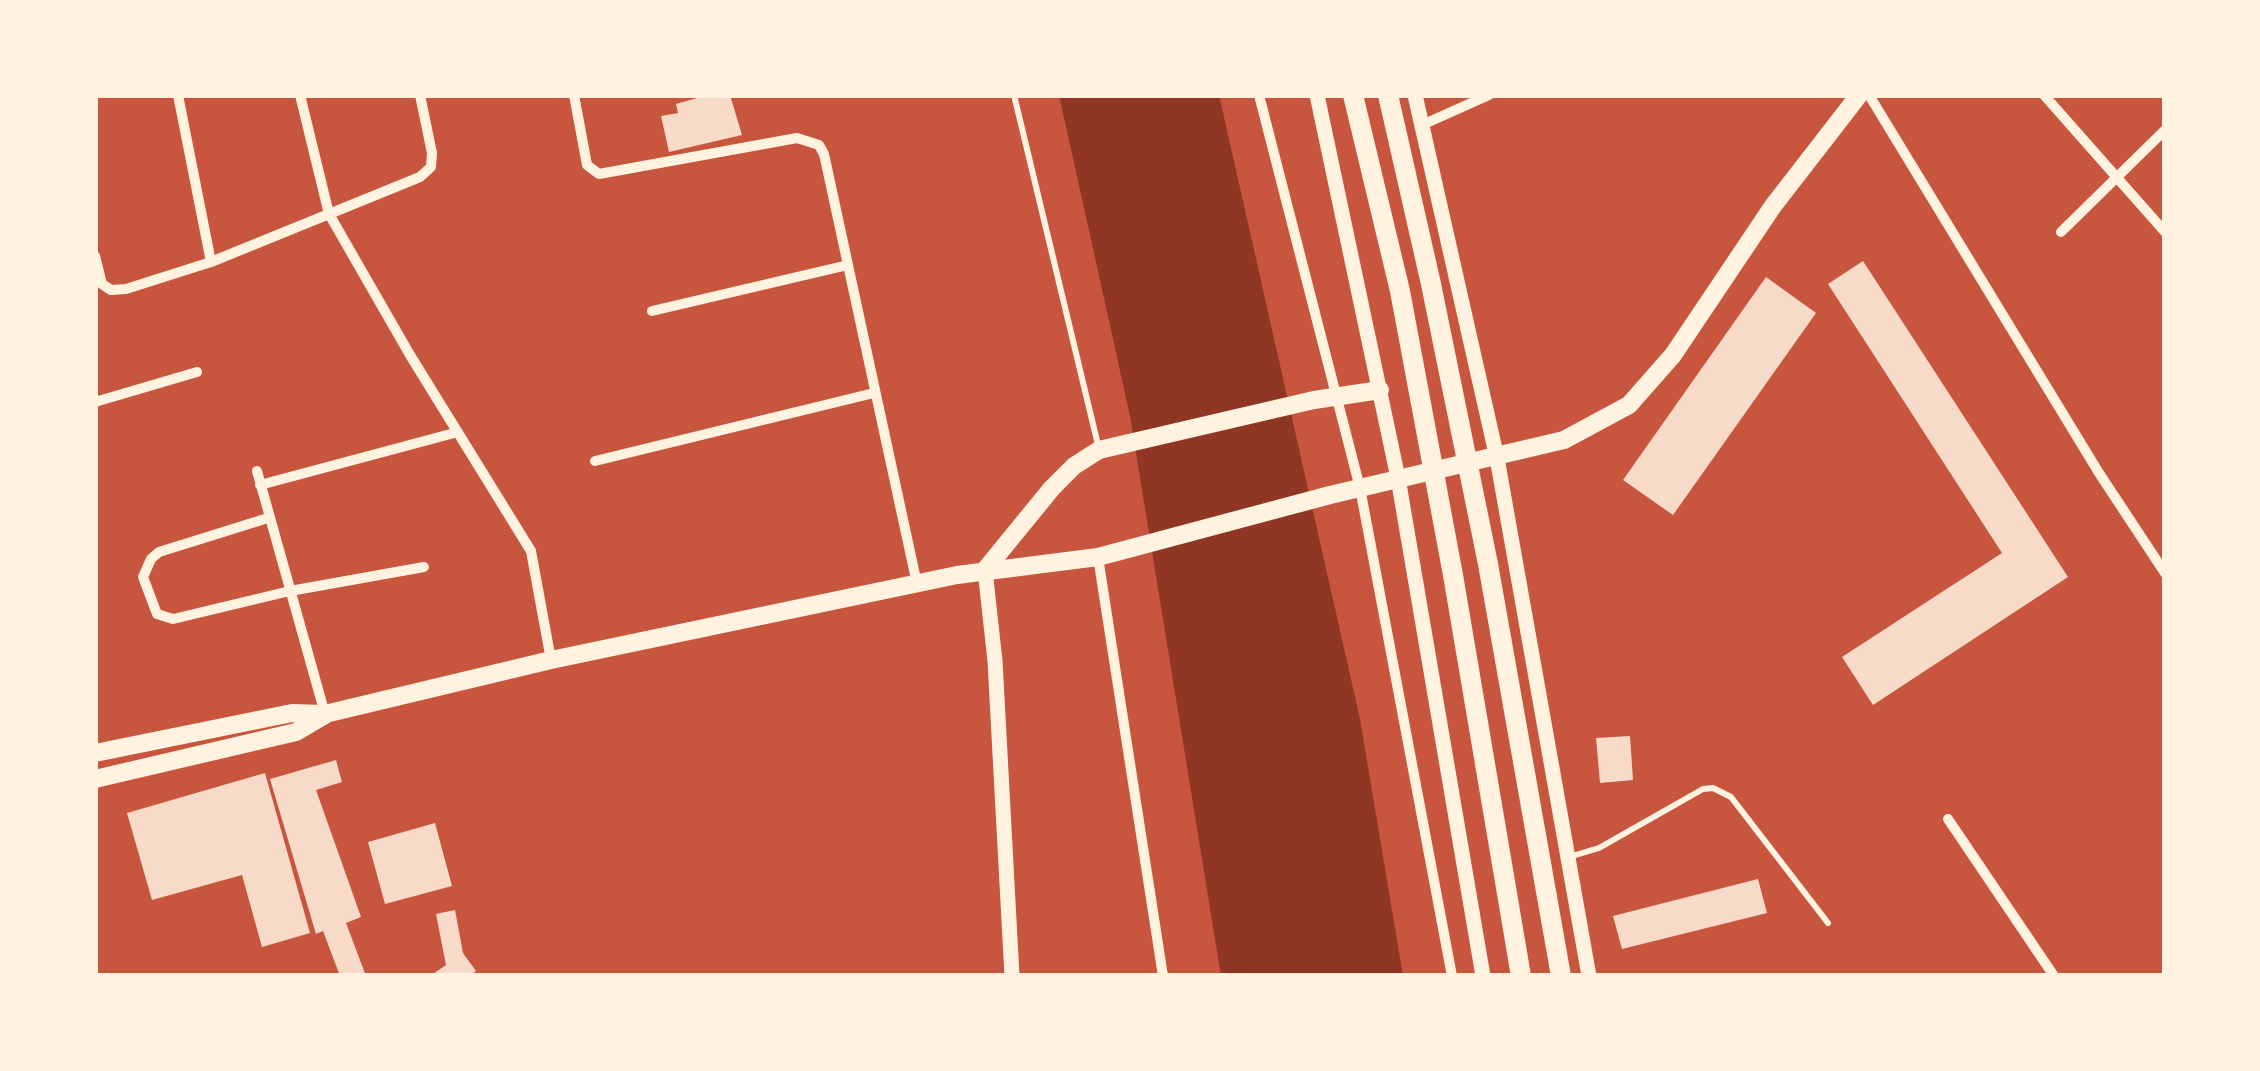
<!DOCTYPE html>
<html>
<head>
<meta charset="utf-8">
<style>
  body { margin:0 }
  #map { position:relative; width:2260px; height:1071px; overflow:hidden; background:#c8553d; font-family:"Sofia Sans Condensed",sans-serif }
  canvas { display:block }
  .frame { position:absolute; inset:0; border:98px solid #fff3e0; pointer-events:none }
</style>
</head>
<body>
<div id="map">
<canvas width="2260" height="1071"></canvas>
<div class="frame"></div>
</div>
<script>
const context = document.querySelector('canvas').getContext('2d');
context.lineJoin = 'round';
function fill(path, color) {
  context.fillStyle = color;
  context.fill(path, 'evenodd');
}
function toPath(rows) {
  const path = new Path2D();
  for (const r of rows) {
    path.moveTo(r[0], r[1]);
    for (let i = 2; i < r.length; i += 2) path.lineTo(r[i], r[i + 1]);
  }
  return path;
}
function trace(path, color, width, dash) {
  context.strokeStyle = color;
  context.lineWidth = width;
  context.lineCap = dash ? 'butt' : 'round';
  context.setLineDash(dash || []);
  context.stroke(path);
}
const water = toPath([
  [1059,95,1219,95,1360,719,1403,976,1221,976,1130,416]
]);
const building = toPath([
  [708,95,730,95,742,135,669,152,661,116,678,113,676,104],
  [1863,261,2068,577,1873,705,1842,657,2002,553,1828,284],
  [1766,277,1816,313,1673,515,1623,480],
  [1630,736,1633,780,1600,783,1596,738],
  [336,760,342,782,316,790,361,917,346,923,366,976,340,976,323,931,316,934,270,779],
  [265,773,310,933,262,947,242,875,152,900,127,813],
  [435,823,452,886,385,904,368,842],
  [1758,879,1767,913,1622,949,1613,916],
  [455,910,463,953,476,971,470,976,430,976,446,965,436,914]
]);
const service = toPath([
  [1014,95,1099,449],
  [1569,857,1599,848,1703,789,1713,788,1731,797,1828,923]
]);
const minor = toPath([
  [178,95,211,262],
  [300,95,329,214,410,355,531,551,551,660],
  [574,95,587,165,599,174,797,138,819,145,824,154,917,584],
  [1259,95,1360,488,1452,976],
  [1869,95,2099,473,2165,573],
  [2044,95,2165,232],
  [1422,125,1489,95],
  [2061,232,2165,130],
  [95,256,102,284,111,290,126,289,211,262,420,177,431,167,432,153,420,95],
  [652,311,848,265],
  [95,402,197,372],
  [595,461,874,393],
  [257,471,325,714],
  [260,485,458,432],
  [268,518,159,552,151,559,143,577,157,614,173,619,290,591,424,567],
  [1098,557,1163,976],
  [1948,819,2054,976]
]);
const tertiary = toPath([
  [1317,95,1398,478,1483,976],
  [1415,95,1497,458,1589,976],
  [985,570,995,661,1012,976]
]);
const secondary = toPath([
  [985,570,1052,488,1074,466,1099,450,1314,400,1380,390],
  [95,753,292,713,325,714,551,660,957,575,1098,557,1330,495,1564,440,1629,405,1673,355,1773,206,1859,95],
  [95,779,296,732,325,715]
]);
const trunk = toPath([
  [1353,95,1400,291,1453,575,1521,976],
  [1388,95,1431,284,1488,564,1561,976]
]);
fill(water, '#8f3625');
fill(building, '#f7dbc8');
trace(service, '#fff3e0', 6);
trace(minor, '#fff3e0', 10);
trace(tertiary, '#fff3e0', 15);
trace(secondary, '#fff3e0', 18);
trace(trunk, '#fff3e0', 20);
</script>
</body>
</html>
